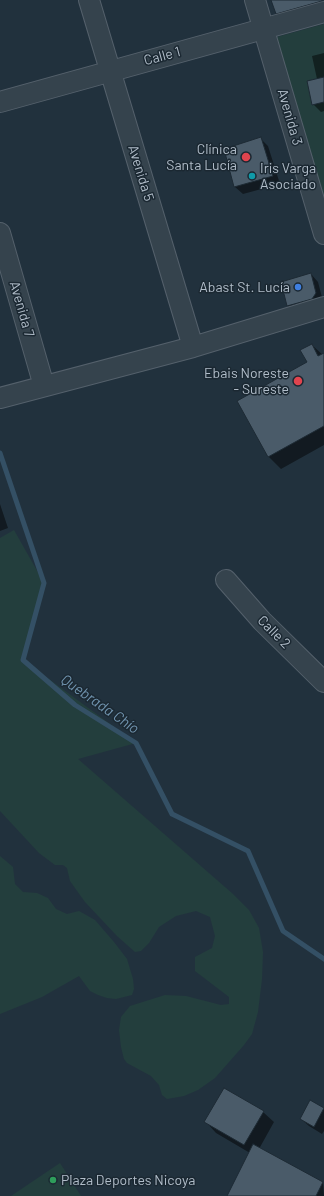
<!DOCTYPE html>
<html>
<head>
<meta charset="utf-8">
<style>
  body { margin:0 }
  canvas { display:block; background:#21313d }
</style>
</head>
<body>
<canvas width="324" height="1196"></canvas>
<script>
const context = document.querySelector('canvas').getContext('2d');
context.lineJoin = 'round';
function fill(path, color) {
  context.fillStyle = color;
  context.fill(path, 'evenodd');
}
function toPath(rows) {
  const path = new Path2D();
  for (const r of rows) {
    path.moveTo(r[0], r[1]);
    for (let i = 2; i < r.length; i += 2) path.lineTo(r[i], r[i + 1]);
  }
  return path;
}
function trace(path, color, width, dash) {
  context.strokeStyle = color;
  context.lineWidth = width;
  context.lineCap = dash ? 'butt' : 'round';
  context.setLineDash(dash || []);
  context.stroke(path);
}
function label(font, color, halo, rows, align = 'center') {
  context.font = font + ' Barlow,sans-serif';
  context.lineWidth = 3;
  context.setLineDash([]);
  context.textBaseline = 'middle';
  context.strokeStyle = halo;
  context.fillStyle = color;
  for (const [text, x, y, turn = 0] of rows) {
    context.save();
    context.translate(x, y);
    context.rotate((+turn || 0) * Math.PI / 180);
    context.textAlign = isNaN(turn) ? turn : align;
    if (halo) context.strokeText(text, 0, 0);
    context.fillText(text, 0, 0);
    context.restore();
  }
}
const green = toPath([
  [324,24,324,201,277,37],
  [14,530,44,583,23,660,136,743,78,759,233,894,249,910,259,928,263,952,262,979,258,1012,252,1034,244,1045,215,1078,198,1090,184,1096,167,1099,162,1095,159,1085,151,1076,127,1063,124,1059,121,1047,119,1030,121,1017,130,1006,165,995,186,996,221,1005,229,1004,229,997,195,971,195,957,212,948,215,936,210,917,196,911,176,916,159,927,149,943,141,951,135,952,117,936,85,902,70,881,67,868,63,865,55,865,39,853,0,811,0,538],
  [0,856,13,867,15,884,23,892,37,893,48,898,56,909,67,914,79,911,95,920,114,942,127,959,133,979,134,989,132,995,116,999,107,998,98,995,90,991,79,976,42,997,0,1014],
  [60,1163,81,1196,11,1196]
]);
const shadow = toPath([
  [273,0,301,0,305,15,284,21,276,13],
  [324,53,324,111,321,112,313,104,317,79,312,56],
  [261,139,268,146,280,184,243,194,235,187,225,149],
  [311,274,318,282,323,301,296,313,288,306],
  [312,345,324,356,324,445,281,469,268,456,308,362],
  [0,504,8,528,0,531],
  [311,1102,324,1109,324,1131,322,1134,309,1126,301,1119],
  [263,1112,274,1122,259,1149,323,1182,324,1196,228,1196,250,1153,216,1133,206,1122]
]);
const stream = toPath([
  [0,453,44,583,23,660,75,705,136,743,172,814,248,851,283,931,324,959]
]);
const building = toPath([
  [271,0,322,0,322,1,276,14,271,0],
  [324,77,324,102,312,105,307,81,324,77],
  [261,137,273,176,234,187,224,149,261,137],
  [311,273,316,293,312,299,287,306,281,282,311,273],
  [312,344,318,356,324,353,324,426,268,457,237,401,307,362,300,350,312,344],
  [224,1088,264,1111,244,1145,204,1122,224,1088],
  [310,1100,324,1108,314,1127,300,1119,310,1100],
  [253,1144,323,1182,316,1196,227,1196,253,1144]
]);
const minor = toPath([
  [89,0,193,347],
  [255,0,324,234],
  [0,102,324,12],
  [0,233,44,386],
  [0,398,193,347,324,307],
  [226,580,262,621,324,682]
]);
const markers = [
  [246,157,5,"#e0444e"],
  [252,176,4,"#0f9aa8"],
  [298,287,4,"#3f7fe0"],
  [298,381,5,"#e0444e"],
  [53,1180,4,"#2e9e5b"]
];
const streetNames = [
  ["Calle 1",162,56,-15],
  ["Avenida 3",290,117,74],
  ["Avenida 5",141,173,73],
  ["Avenida 7",22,309,74],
  ["Calle 2",274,632,45]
];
const poiNames = [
  ["Clínica",237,149],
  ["Santa Lucía",237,165],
  ["Iris Varga",260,168,"left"],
  ["Asociado",260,184,"left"],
  ["Abast St. Lucía",290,287],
  ["Ebais Noreste",289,373],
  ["- Sureste",289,389],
  ["Plaza Deportes Nicoya",61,1180,"left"]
];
const waterNames = [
  ["Quebrada Chío",100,704,35]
];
fill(green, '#233e3d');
fill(shadow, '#0007');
trace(stream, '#345065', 5);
fill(building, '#4a5b69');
trace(building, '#1d2a34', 1);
trace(minor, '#54606b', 22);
trace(minor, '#35434d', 20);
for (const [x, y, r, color] of markers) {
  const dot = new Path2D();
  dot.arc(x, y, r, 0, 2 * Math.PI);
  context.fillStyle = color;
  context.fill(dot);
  trace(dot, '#1b2832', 1.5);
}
label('14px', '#b1bdc9', '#1b2832', streetNames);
label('14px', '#b1bdc9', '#1b2832', poiNames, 'right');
label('italic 15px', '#7093ae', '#1b2832', waterNames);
</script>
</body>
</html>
